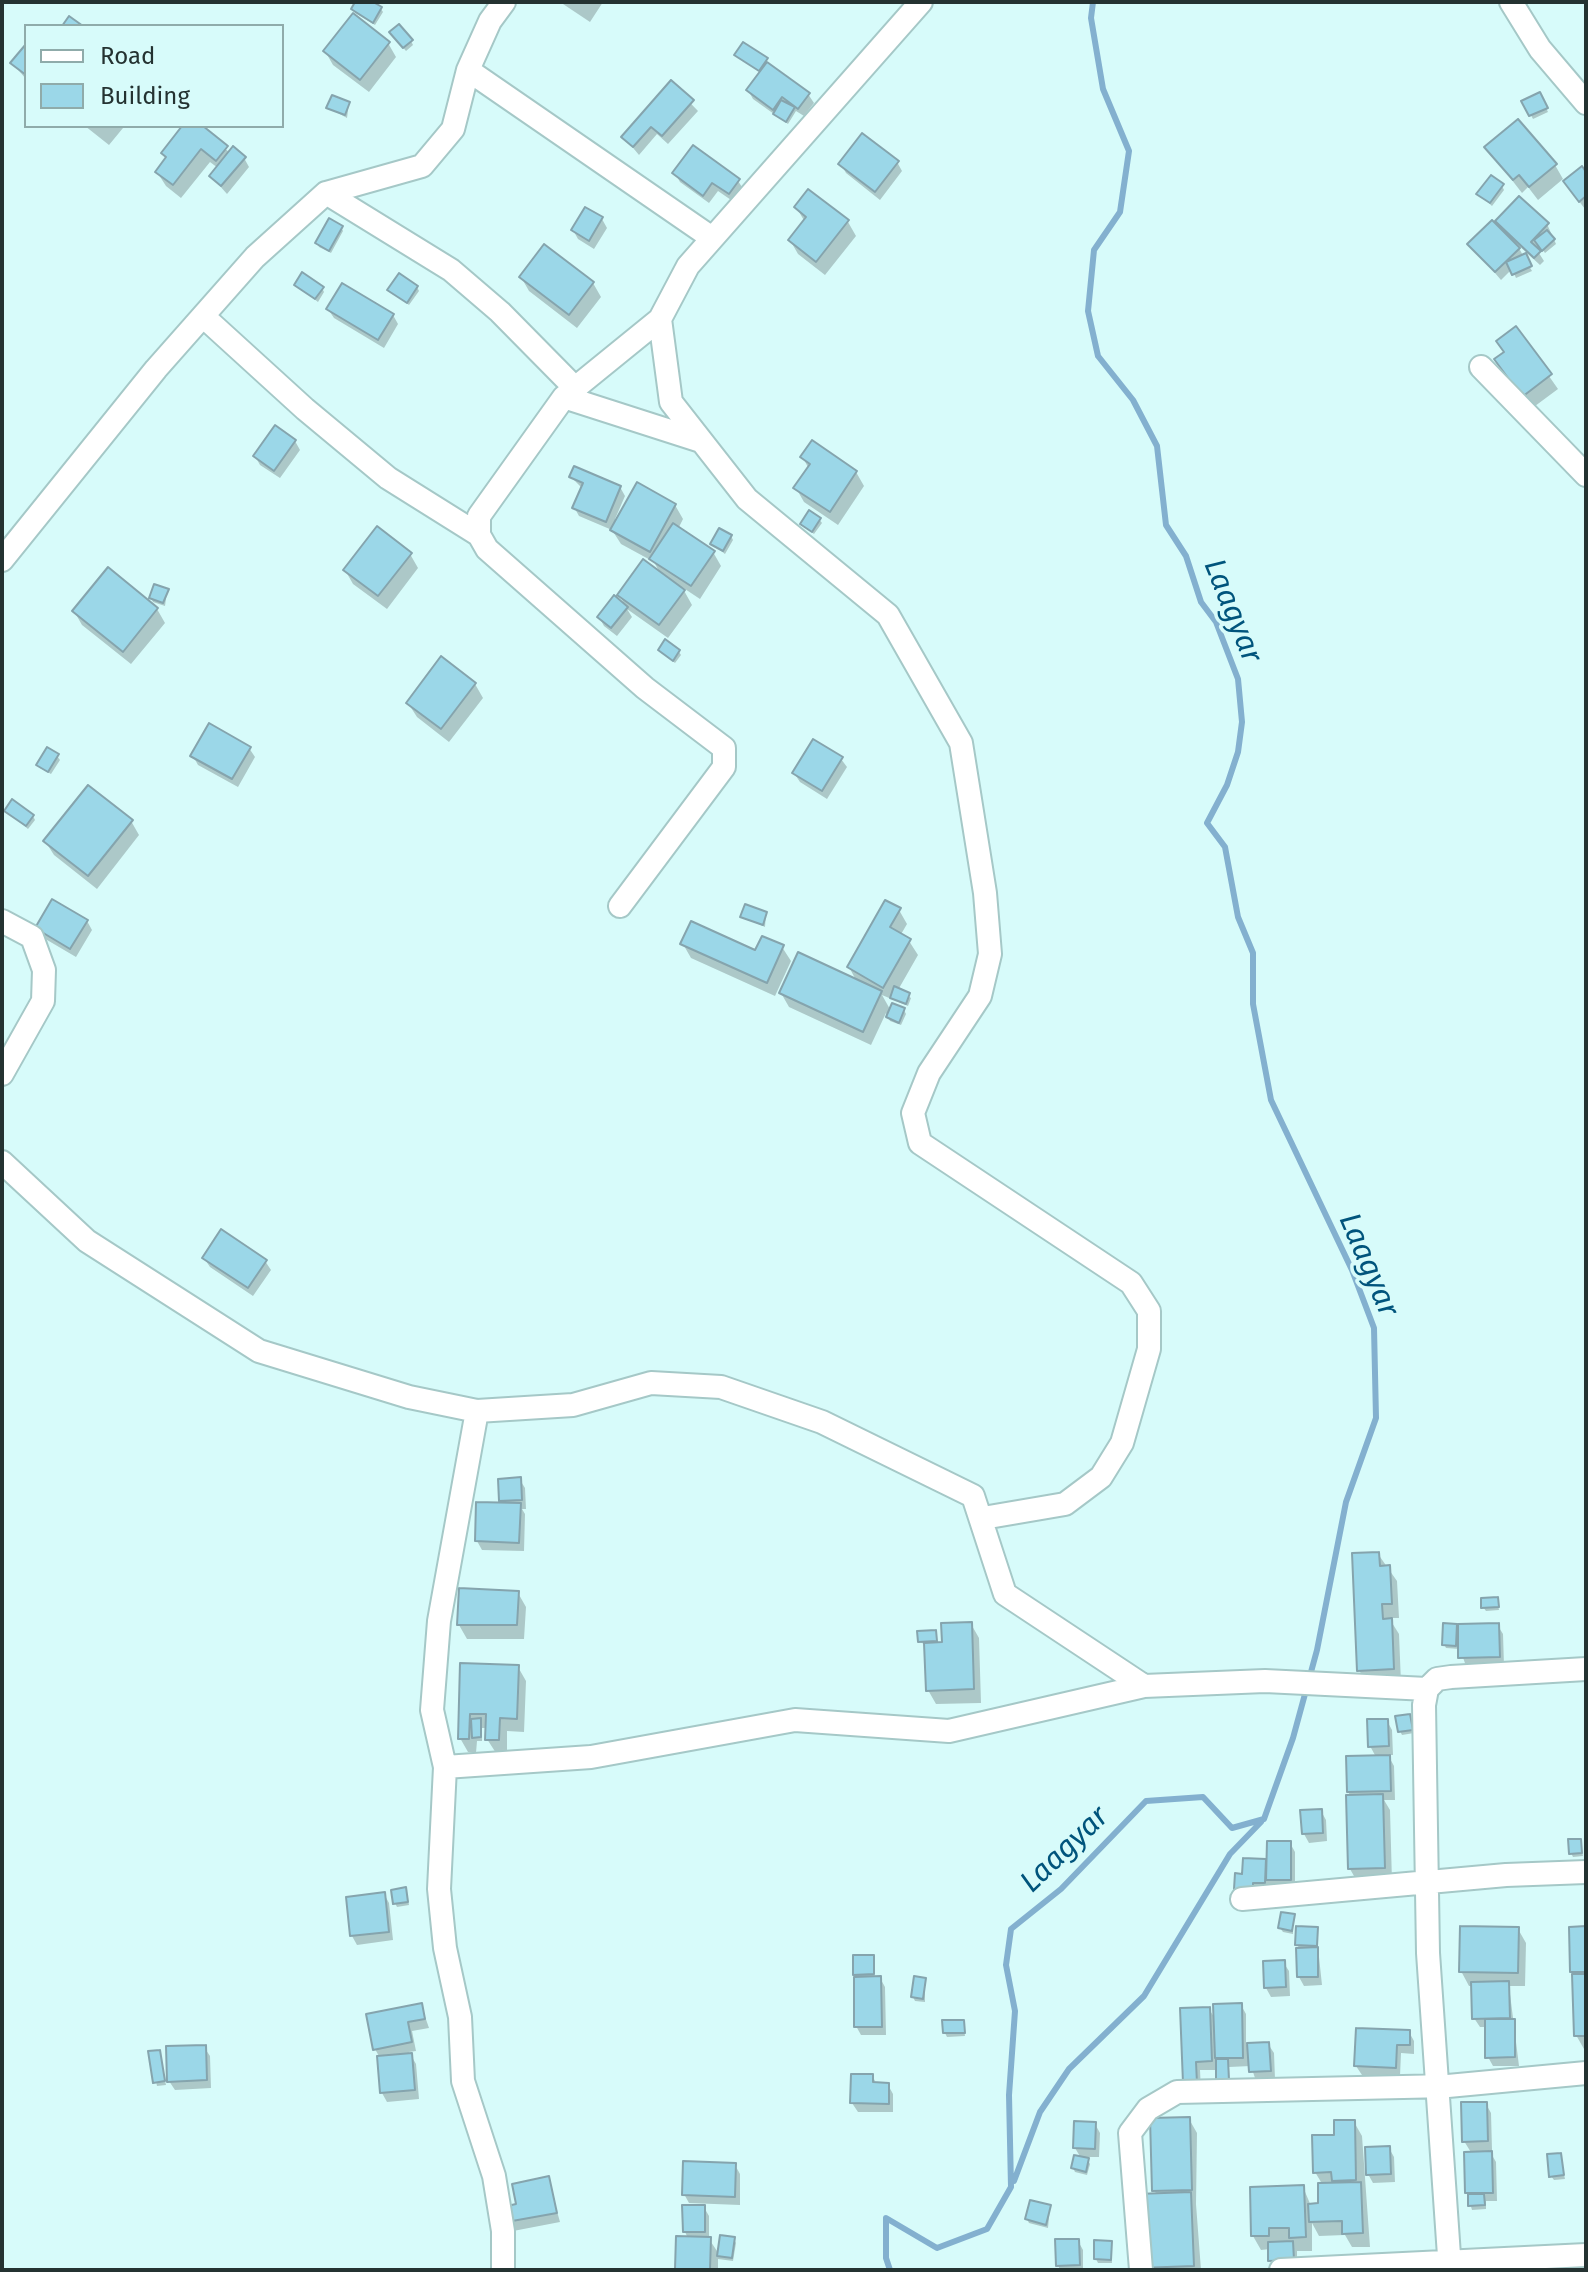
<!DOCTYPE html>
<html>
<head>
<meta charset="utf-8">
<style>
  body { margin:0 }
  #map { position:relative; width:1588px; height:2272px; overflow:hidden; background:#d7fbfa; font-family:"Fira Sans",sans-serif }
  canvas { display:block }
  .frame { position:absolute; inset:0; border:4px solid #243231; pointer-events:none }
  .legend { position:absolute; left:24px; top:24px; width:260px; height:104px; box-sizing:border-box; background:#d7fbfa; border:2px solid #8fabaa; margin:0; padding:10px 14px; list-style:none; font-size:24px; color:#243231 }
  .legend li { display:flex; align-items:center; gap:16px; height:40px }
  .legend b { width:40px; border:2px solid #8fabaa }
</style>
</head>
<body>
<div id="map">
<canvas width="1588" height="2272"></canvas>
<div class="frame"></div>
<ul class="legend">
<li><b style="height:10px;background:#fff"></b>Road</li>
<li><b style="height:22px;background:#9bd7e8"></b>Building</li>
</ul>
</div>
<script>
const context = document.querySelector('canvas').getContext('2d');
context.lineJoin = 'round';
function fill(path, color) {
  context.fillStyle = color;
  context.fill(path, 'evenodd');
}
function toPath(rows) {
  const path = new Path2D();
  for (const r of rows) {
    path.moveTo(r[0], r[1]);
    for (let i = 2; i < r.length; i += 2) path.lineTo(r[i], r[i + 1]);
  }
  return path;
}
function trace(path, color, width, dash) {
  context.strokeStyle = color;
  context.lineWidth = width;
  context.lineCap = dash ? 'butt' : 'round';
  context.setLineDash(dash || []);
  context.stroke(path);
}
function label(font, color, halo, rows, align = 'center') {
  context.font = font + ' "Fira Sans",sans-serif';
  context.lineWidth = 7;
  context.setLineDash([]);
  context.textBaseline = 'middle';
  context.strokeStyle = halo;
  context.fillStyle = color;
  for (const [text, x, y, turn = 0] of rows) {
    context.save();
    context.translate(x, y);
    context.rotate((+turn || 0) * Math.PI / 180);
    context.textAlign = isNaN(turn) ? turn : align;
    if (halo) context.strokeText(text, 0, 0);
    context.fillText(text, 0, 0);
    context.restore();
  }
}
const shadow = toPath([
  [357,2,369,2,381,9,383,12,375,25,355,13,353,9],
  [560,2,603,2,590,22],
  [393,36,411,41,413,45,406,51],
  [388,43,396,57,369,92,333,65,325,51],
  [26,47,26,79,13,64],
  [737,55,766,59,767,64,808,94,814,103,804,116,796,111,788,124,753,99,748,90,761,73],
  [671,83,698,111,668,144,657,134,639,155,624,137],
  [1539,94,1548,112,1533,119,1524,102],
  [349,103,347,118,329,108],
  [85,126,122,126,123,128,109,145],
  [185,126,200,126,230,153,244,158,249,167,227,194,211,176,218,168,210,162,181,198,166,186,157,172,167,160,163,153],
  [1487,148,1555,165,1563,179,1538,200,1528,187,1522,193],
  [897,162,902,171,880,200,846,173,841,164],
  [675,173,738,181,744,190,734,202,718,191,709,203,680,182],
  [1586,175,1586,209,1585,209,1571,191],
  [1502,186,1504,190,1492,206,1479,194],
  [809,191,848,222,856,236,825,275,798,254,790,240,805,222,796,207],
  [1519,198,1547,224,1556,244,1545,253,1540,246,1537,250,1544,261,1540,265,1516,243,1532,271,1516,278,1512,269,1501,280,1470,244],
  [602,219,607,228,594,249,578,239,573,230],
  [341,227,343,231,331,253,319,247,317,243],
  [521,277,593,283,601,297,577,328,529,291],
  [296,285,322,288,324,292,318,302],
  [417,287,419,291,409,305,390,290],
  [328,309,393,315,398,324,384,348,334,318],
  [1516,329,1558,389,1531,409,1497,360,1506,353],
  [295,441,300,450,280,478,260,465,255,456],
  [803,458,856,472,864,486,838,525,804,502,796,488,809,469],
  [571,477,620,487,625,496,615,519,618,520,675,505,683,519,678,529,713,552,721,566,700,599,682,587,692,605,668,638,627,609,632,617,617,636,604,626,599,617,614,598,627,608,619,595,660,573,654,562,621,544,612,530,579,516,574,507,582,488],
  [819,519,822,523,814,534,802,524],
  [731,536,733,540,725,554,712,544],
  [410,554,418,568,387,609,353,584,345,570],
  [167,591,165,606,153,602,151,598],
  [157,609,165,623,131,664,82,625,74,611],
  [660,650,679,652,681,655,675,663],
  [475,684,483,698,449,742,417,717,408,703],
  [249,748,255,757,238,787,198,765,193,756],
  [57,756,60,760,51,774,40,768,38,765],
  [841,759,847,767,827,799,800,782,794,773],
  [6,811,33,816,35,820,28,829],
  [131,821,139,835,97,889,54,855,45,841],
  [899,910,907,924,900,936,909,941,918,955,898,990,911,998,908,1006,882,995,891,1011,904,1010,906,1014,901,1025,890,1021,886,1013,871,1045,789,1007,781,993,857,982,849,967],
  [766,913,765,927,742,917],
  [87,921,92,930,76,957,42,937,37,928],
  [683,944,756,953,782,947,791,961,775,996,691,958],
  [204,1258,265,1261,271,1270,253,1296,210,1267],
  [520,1480,525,1488,526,1509,522,1509,525,1514,524,1551,482,1550,477,1541,503,1505,501,1501],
  [1378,1554,1397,1581,1399,1618,1389,1618,1399,1634,1401,1683,1367,1684,1359,1670],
  [518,1593,526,1607,524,1639,467,1639,459,1625],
  [1497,1599,1499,1610,1486,1611,1483,1607],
  [971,1624,979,1638,981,1703,936,1704,928,1690,926,1645,920,1642,935,1632,938,1644,944,1644],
  [1456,1626,1460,1634,1498,1626,1503,1634,1504,1666,1466,1666,1460,1649,1446,1648,1444,1644],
  [462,1665,518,1667,526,1681,524,1732,507,1731,507,1754,496,1753,487,1739,488,1728,482,1728,482,1741,477,1741,476,1753,468,1752,460,1738],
  [1409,1716,1414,1733,1402,1735,1400,1731],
  [1387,1721,1392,1730,1393,1755,1388,1755,1394,1766,1395,1800,1384,1800,1390,1810,1392,1882,1358,1883,1350,1869,1349,1792,1376,1757,1370,1746],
  [1321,1811,1326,1820,1327,1841,1309,1843,1304,1834],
  [1580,1841,1583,1856,1573,1857,1571,1853],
  [1290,1843,1295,1852,1295,1888,1241,1898,1236,1889,1244,1876,1245,1860,1269,1861],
  [407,1893,409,1905,397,1907,395,1903],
  [384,1894,389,1903,393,1940,357,1945,352,1936],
  [1293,1916,1293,1934,1283,1932,1280,1928],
  [1586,1928,1586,2049,1584,2049,1576,2035,1572,1972],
  [1316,1929,1322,1985,1304,1986,1299,1977,1300,1950,1297,1944],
  [1518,1929,1526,1943,1525,1986,1509,1986,1519,2066,1493,2066,1488,2057,1487,2027,1480,2027,1474,2018,1474,1986,1469,1986,1461,1971],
  [873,1957,875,1978,880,1978,885,1987,886,2035,861,2035,856,2026,855,1974],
  [1283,1962,1289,1971,1290,1996,1271,1997,1266,1988],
  [925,1980,925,2002,915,2001,913,1997],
  [421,2005,429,2028,412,2031,416,2051,409,2052,416,2064,419,2099,387,2102,382,2093,380,2058,375,2049],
  [1241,2005,1246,2014,1246,2045,1268,2044,1274,2053,1275,2079,1256,2081,1251,2066,1229,2067,1230,2084,1218,2070,1200,2070,1201,2091,1185,2082,1209,2009,1216,2020],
  [963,2022,965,2036,947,2037,945,2033],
  [1409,2032,1414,2041,1414,2054,1401,2053,1400,2076,1362,2075,1356,2066],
  [204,2047,210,2056,211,2088,175,2090,169,2081],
  [159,2052,166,2085,157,2086,150,2053],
  [872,2076,877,2084,888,2085,893,2094,893,2112,858,2112,852,2103],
  [1486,2104,1491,2113,1492,2150,1489,2150,1496,2162,1497,2201,1486,2201,1486,2209,1472,2210,1467,2193,1472,2154,1464,2141],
  [1189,2119,1197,2133,1196,2204,1201,2270,1144,2270,1157,2195,1154,2190],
  [1354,2122,1362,2136,1370,2247,1352,2247,1345,2235,1319,2236,1312,2223,1312,2251,1297,2251,1297,2269,1275,2270,1270,2249,1261,2250,1253,2236,1303,2187,1311,2206,1320,2205,1321,2182,1315,2172,1336,2137],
  [1095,2124,1100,2133,1099,2157,1086,2157,1090,2164,1087,2175,1075,2172,1073,2168,1081,2158,1075,2148],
  [1389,2148,1394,2157,1395,2182,1373,2183,1368,2174],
  [1560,2155,1565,2179,1554,2180,1551,2176],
  [735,2165,740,2174,740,2205,689,2203,684,2194],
  [548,2179,560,2222,508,2232,518,2206],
  [702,2204,709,2216,709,2239,719,2254,734,2239,736,2243,733,2261,718,2259,718,2270,678,2270,688,2238,685,2232],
  [1050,2207,1048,2228,1029,2223,1027,2219],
  [1078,2241,1083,2250,1083,2270,1060,2270,1058,2265],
  [1111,2243,1112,2263,1098,2263,1096,2259]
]);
const stream = toPath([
  [1014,2181,1040,2112,1069,2069,1144,1996,1230,1854,1261,1822],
  [890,2270,886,2258,886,2218,937,2248,987,2229,1011,2187,1009,2095,1015,2011,1006,1965,1011,1929,1061,1889,1146,1801,1203,1797,1232,1828,1264,1819,1293,1738,1317,1650,1346,1502,1376,1418,1374,1328,1352,1270,1271,1100,1253,1004,1253,953,1238,917,1225,847,1207,823,1227,785,1238,752,1242,722,1238,679,1216,622,1201,602,1186,556,1166,525,1157,446,1133,400,1098,356,1088,311,1094,250,1120,212,1129,151,1103,89,1091,18,1093,2]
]);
const building = toPath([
  [355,2,373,2,382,7,373,23,351,9,355,2],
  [353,13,390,42,360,80,323,51,353,13],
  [69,16,83,26,62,26,69,16],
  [399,24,413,40,403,48,389,32,399,24],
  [743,42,768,58,759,71,734,55,743,42],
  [26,44,26,75,10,63,26,44],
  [767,62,810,93,798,109,782,97,773,110,746,90,767,62],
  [671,80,694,100,662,136,651,127,633,147,621,137,671,80],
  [1540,92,1548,108,1529,116,1521,101,1540,92],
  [332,95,350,102,345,115,326,108,332,95],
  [781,100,795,107,786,122,773,114,781,100],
  [1518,119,1557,164,1529,187,1519,175,1513,180,1484,147,1518,119],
  [182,126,203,126,228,146,216,161,201,149,173,185,155,172,166,157,161,153,182,126],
  [862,133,899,161,875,192,838,164,862,133],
  [693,145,740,179,729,194,712,183,703,196,672,173,693,145],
  [233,146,246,157,221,186,209,176,233,146],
  [1582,166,1586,172,1586,196,1579,202,1563,181,1582,166],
  [1491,175,1504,184,1490,203,1476,194,1491,175],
  [808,189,849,220,816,262,788,240,806,217,794,207,808,189],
  [1519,196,1549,223,1531,242,1541,251,1534,258,1495,221,1519,196],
  [585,207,603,217,589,241,571,230,585,207],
  [329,218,343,226,329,251,315,243,329,218],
  [1492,220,1520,248,1495,272,1467,244,1492,220],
  [1547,230,1555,239,1542,251,1534,240,1547,230],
  [544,244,594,282,569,315,519,277,544,244],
  [1526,253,1532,266,1512,275,1506,262,1526,253],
  [302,272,324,287,315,299,294,285,302,272],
  [399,273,418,286,407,303,387,290,399,273],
  [342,283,394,314,378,340,326,309,342,283],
  [1516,326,1552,374,1522,397,1494,359,1504,352,1496,341,1516,326],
  [275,425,296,440,274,471,253,456,275,425],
  [812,440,857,471,830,512,793,488,810,464,800,457,812,440],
  [574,466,621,486,606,522,572,508,583,483,569,477,574,466],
  [637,482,676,504,650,552,610,530,637,482],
  [809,510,821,518,812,532,800,524,809,510],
  [673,523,715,551,691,586,649,559,673,523],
  [377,526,412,553,378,596,343,570,377,526],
  [719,528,732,535,723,551,710,544,719,528],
  [643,559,685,590,659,625,617,595,643,559],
  [108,567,158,608,123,652,72,611,108,567],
  [154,584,169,589,163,603,149,598,154,584],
  [614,595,628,607,611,628,597,617,614,595],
  [665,639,680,650,673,661,658,650,665,639],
  [441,656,476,683,441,729,406,703,441,656],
  [209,723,251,747,232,779,190,756,209,723],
  [813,739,843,757,822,791,792,773,813,739],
  [47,747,59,754,48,772,36,765,47,747],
  [88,785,133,820,88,876,43,841,88,785],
  [12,799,34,815,26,826,4,811,12,799],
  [52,899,88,920,70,949,35,928,52,899],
  [885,900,901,908,890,927,911,939,883,988,847,967,885,900],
  [745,904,767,912,763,925,740,917,745,904],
  [691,921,755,950,762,936,784,945,767,983,680,944,691,921],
  [798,952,882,991,863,1032,779,993,798,952],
  [894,986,910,993,906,1004,890,998,894,986],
  [892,1003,905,1008,899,1023,886,1017,892,1003],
  [221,1229,267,1260,248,1288,202,1258,221,1229],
  [521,1477,522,1500,499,1501,498,1479,521,1477],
  [476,1502,521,1503,519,1543,475,1541,476,1502],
  [1379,1552,1380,1566,1390,1565,1392,1604,1382,1604,1383,1619,1392,1618,1394,1669,1357,1671,1352,1553,1379,1552],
  [459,1588,519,1591,517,1625,457,1625,459,1588],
  [1498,1597,1499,1607,1481,1608,1481,1598,1498,1597],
  [972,1622,974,1689,926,1691,924,1643,942,1642,941,1623,972,1622],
  [1443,1623,1457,1624,1456,1646,1442,1645,1443,1623],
  [1499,1623,1500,1657,1458,1658,1458,1624,1499,1623],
  [936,1630,937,1641,918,1642,917,1631,936,1630],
  [460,1663,519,1665,517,1719,500,1718,499,1740,485,1740,486,1714,470,1714,469,1739,458,1739,460,1663],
  [1410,1714,1413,1730,1398,1732,1395,1716,1410,1714],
  [481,1718,481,1737,472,1738,471,1719,481,1718],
  [1367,1719,1388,1719,1389,1746,1368,1747,1367,1719],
  [1390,1755,1391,1791,1347,1792,1346,1756,1390,1755],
  [1383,1794,1385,1868,1348,1869,1346,1795,1383,1794],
  [1322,1809,1323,1833,1302,1834,1300,1810,1322,1809],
  [1568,1839,1581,1839,1582,1853,1569,1854,1568,1839],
  [1267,1841,1291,1841,1291,1880,1266,1880,1267,1841],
  [1243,1858,1266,1859,1265,1883,1253,1883,1253,1890,1234,1889,1235,1873,1242,1874,1243,1858],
  [406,1887,408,1902,393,1904,391,1890,406,1887],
  [385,1892,389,1932,350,1936,346,1897,385,1892],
  [1281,1912,1295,1914,1292,1931,1278,1928,1281,1912],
  [1296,1926,1318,1927,1317,1946,1295,1945,1296,1926],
  [1460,1926,1519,1927,1518,1973,1459,1972,1460,1926],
  [1586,1926,1586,1972,1570,1972,1569,1927,1586,1926],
  [1318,1947,1318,1977,1297,1977,1296,1948,1318,1947],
  [853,1955,874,1955,874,1974,853,1975,853,1955],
  [1285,1960,1286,1987,1264,1988,1263,1961,1285,1960],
  [1572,1974,1586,1974,1586,2036,1574,2036,1572,1974],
  [881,1976,882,2027,854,2027,854,1977,881,1976],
  [914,1976,926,1978,923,1999,911,1997,914,1976],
  [1509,1981,1510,2018,1472,2019,1471,1982,1509,1981],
  [422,2003,425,2019,408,2022,412,2042,373,2050,366,2014,422,2003],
  [1242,2003,1243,2058,1215,2058,1213,2004,1242,2003],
  [1210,2007,1212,2061,1196,2062,1197,2083,1183,2083,1180,2008,1210,2007],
  [1485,2019,1515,2019,1515,2057,1485,2058,1485,2019],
  [942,2020,964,2020,965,2033,943,2033,942,2020],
  [1356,2028,1410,2030,1410,2045,1397,2045,1396,2068,1354,2066,1356,2028],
  [1269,2042,1271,2071,1249,2072,1247,2043,1269,2042],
  [206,2045,207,2080,167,2082,166,2046,206,2045],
  [160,2050,165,2081,153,2083,148,2051,160,2050],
  [412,2053,415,2090,380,2093,377,2056,412,2053],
  [1216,2059,1228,2059,1229,2081,1216,2081,1216,2059],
  [851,2074,873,2074,873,2082,889,2083,889,2104,850,2103,851,2074],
  [1461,2102,1487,2102,1488,2141,1462,2142,1461,2102],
  [1190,2117,1192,2190,1152,2191,1150,2118,1190,2117],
  [1334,2120,1355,2120,1356,2180,1332,2181,1331,2172,1313,2173,1312,2135,1334,2135,1334,2120],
  [1074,2121,1096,2122,1095,2149,1073,2148,1074,2121],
  [1390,2146,1391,2174,1366,2175,1365,2147,1390,2146],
  [1492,2151,1493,2193,1465,2193,1464,2152,1492,2151],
  [1561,2153,1564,2175,1549,2177,1547,2154,1561,2153],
  [1074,2155,1089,2158,1086,2172,1071,2168,1074,2155],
  [683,2161,736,2163,735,2197,682,2195,683,2161],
  [549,2176,557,2213,501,2223,498,2208,516,2204,512,2184,549,2176],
  [1361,2182,1363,2233,1342,2234,1342,2221,1309,2222,1308,2204,1318,2203,1318,2183,1361,2182],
  [1304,2185,1306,2237,1289,2238,1289,2228,1269,2228,1269,2236,1251,2236,1250,2187,1304,2185],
  [1191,2192,1194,2266,1140,2268,1137,2194,1191,2192],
  [1468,2194,1484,2194,1485,2205,1468,2206,1468,2194],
  [1030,2200,1051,2205,1046,2225,1025,2219,1030,2200],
  [682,2205,705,2205,705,2232,683,2232,682,2205],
  [720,2235,735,2237,732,2258,717,2256,720,2235],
  [676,2236,711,2237,710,2270,675,2269,676,2236],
  [1055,2239,1079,2239,1080,2265,1056,2266,1055,2239],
  [1094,2240,1112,2241,1111,2260,1094,2259,1094,2240],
  [1293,2241,1294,2260,1268,2261,1268,2242,1293,2241]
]);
const street = toPath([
  [921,2,688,266,660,319,671,402,747,499,888,615,961,743,985,893,990,954,980,996,929,1073,913,1113,920,1143,1131,1283,1149,1311,1149,1349,1122,1443,1101,1477,1065,1504,983,1518],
  [1511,2,1540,49,1586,103],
  [468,70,712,238],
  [326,193,451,270,500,312,575,388],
  [204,317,305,409,388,478,479,535],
  [1481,367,1586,475],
  [564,397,701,441],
  [2,560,156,369,255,257,326,193,422,166,453,129,468,70,490,21,504,2],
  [620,906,724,767,724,748,645,688,487,549,479,535,479,516,564,397,660,319],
  [2,921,32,937,44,970,43,1001,2,1074],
  [2,1162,87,1241,259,1351,409,1397,477,1411,573,1405,651,1383,721,1387,822,1422,973,1496,1005,1594,1144,1686],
  [477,1411,439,1621,432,1710,445,1767,439,1889,445,1948,460,2017,463,2081,494,2176,503,2231,503,2270],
  [445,1767,591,1757,795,1720,949,1731,1144,1686,1265,1681,1427,1689],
  [1242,1899,1506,1875,1586,1872],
  [1141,2270,1130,2133,1148,2109,1177,2092,1448,2086,1586,2073],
  [1281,2270,1586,2255],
  [1450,2270,1428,1953,1424,1705,1427,1689,1437,1679,1451,1677,1586,1669]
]);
const waterNames = [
  ["Laagyar",1232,611,68],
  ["Laagyar",1368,1265,67],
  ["Laagyar",1065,1850,-44]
];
fill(shadow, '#0003');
trace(stream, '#83b0cf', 6);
fill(building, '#9bd7e8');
trace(building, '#85a4ad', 2);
trace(street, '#a5c8c7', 26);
trace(street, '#fff', 22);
label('italic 30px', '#00547c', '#d7fbfa', waterNames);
</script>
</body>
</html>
